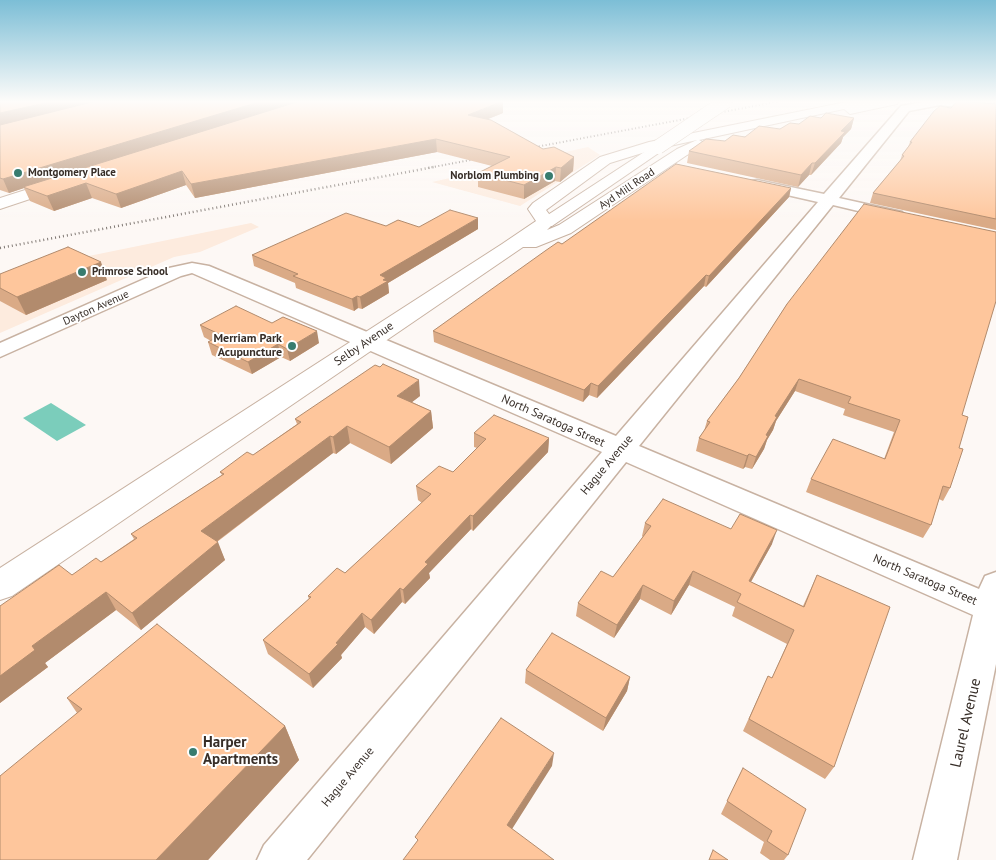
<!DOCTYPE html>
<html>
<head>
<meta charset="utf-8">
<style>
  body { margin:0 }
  canvas { display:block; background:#fdf8f5 }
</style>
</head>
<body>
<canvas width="996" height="860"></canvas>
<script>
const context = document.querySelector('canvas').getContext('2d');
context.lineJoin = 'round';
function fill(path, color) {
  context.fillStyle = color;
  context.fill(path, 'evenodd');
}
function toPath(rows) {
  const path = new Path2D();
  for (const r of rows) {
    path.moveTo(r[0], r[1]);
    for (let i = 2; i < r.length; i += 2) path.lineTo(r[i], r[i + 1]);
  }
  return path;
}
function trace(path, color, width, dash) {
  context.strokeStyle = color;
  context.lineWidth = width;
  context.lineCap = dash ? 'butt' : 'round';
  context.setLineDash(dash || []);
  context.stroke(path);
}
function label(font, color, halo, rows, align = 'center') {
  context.font = font + ' "PT Sans",sans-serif';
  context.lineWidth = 4;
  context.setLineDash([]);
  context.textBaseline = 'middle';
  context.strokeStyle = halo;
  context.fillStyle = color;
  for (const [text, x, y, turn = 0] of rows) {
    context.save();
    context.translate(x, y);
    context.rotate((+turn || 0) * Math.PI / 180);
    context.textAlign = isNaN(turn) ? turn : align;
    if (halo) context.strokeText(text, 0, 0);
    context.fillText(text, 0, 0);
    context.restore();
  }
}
const built = toPath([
  [588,147,600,155,520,206,432,182],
  [251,223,259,227,200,252,174,257,0,333,0,283,25,269]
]);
const water = toPath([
  [51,403,86,425,57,441,23,418]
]);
const minor = toPath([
  [928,101,959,101,996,105,996,111,940,105,909,111,839,198,902,212,904,215,902,218,896,220,833,205,639,446,979,589,985,576,996,572,996,664,957,860,913,860,973,615,626,462,307,860,257,860,264,845,602,452,192,273,181,276,0,357,0,343,169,268,192,263,209,266,616,436,818,202,752,187,750,184,752,181,757,180,824,194,901,106,928,101]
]);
const tertiary = toPath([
  [658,143,665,147,663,150,552,226,540,226,537,222,658,143],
  [63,178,69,180,71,183,69,186,0,209,0,198,63,178]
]);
const secondary = toPath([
  [851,101,899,101,897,104,850,114,844,109,699,140,706,144,704,147,687,155,571,233,536,247,523,247,12,596,0,600,0,568,502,244,536,221,528,209,533,203,600,157,649,142,851,101],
  [697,140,677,149,559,225,547,230,555,222,546,210,610,163,652,150,697,140]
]);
const railFar1 = toPath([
  [525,149,781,101],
  [428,168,481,158]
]);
const rail = toPath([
  [0,248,434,167]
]);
const tertiaryBridge = toPath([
  [658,147,726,101]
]);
const wall = toPath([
  [0,101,503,113,488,119,543,149,574,157,573,171,560,182,555,181,524,199,478,187,478,173,492,166,437,152,195,198,186,185,121,208,92,198,54,211,30,201,24,188,9,193,0,190],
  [973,101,996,101,996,103],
  [996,104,996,230,870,203,873,193,900,161,902,155,908,147,910,142,951,108],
  [821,118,854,118,851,129,843,137,841,143,811,175,809,175,798,187,687,163,689,151,725,141,780,129],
  [791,188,789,197,706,287,704,286,597,398,589,395,583,402,434,342,433,331,562,244],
  [386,226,478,229,388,283,389,293,362,309,358,308,354,311,296,288,295,283,254,266,252,255],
  [0,274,107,280,26,315,0,301],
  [787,304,962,415,959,448,950,488,943,501,939,499,931,525,923,538,806,492,811,479,884,459,894,432,843,415,845,409,795,391,776,421,773,430,767,440,764,449,752,469,745,467,743,469,696,451,699,438,704,431,707,421,739,378],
  [272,323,319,343,290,361,281,357,252,374,212,355,208,342,211,341,204,337,200,325],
  [420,396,412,402,431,411,433,428,391,464,350,443,336,454,333,453,217,542,225,560,141,630,116,610,45,663,48,667,0,703,0,606,101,562,134,539,131,534,222,475,220,472,253,455,297,424,295,419],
  [474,433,549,438,548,452,473,531,471,529,429,573,430,578,405,604,402,602,374,634,365,627,341,655,342,658,313,688,268,654,263,640,309,599,308,596,345,573,422,503,418,500,416,486,453,472,477,448,474,447],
  [645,523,731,529,772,544,751,582,803,606,817,575,834,767,825,779,743,731,768,676,772,678,787,644,732,616,735,607,689,585,671,615,640,599,614,638,576,616,578,603,613,577,643,537,642,536],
  [526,670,630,677,627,691,603,731,525,683],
  [67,698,285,726,299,760,208,860,0,860,77,713],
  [743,768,788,855,784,860,770,860,760,853,764,842,721,814]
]);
const shadedWall = toPath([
  [54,101,106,101,0,127,0,113],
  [262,101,302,101,23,187,24,188,9,193,3,179],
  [503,101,503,113,468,127,468,115],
  [854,118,851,129,843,137,841,143,811,175,815,163,841,131],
  [436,139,437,152,195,198,191,184],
  [574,157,573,171,560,182,561,168],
  [812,163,809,175,798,187,801,175],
  [556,167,555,181,524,199,524,185],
  [182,171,186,185,121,208,116,194],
  [86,183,92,198,54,211,47,196],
  [791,188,789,197,706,287,709,276],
  [478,218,478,229,388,283,389,293,362,309,360,297,380,275],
  [101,262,107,280,26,315,17,297],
  [706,275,704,286,597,398,598,386],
  [357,296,358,308,354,311,352,299],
  [317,331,319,343,290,361,287,349],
  [278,344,281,357,252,374,248,362],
  [799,379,795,391,776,421,773,430,767,440,764,449,752,469,756,457,775,416],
  [419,380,420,396,399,412,397,396],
  [591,383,589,395,583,402,584,390],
  [431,411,433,428,391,464,389,447],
  [347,426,350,443,336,454,333,437],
  [330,436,333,453,208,548,201,531],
  [549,438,548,452,473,531,473,516],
  [749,454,745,467,743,469,747,456],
  [470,515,471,529,429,573,430,578,405,604,403,590,425,562],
  [777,530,772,544,744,594,749,581],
  [218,542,225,560,141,630,132,613],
  [693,571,689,585,671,615,674,601],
  [643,585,640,599,614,638,617,625],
  [400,588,402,602,374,634,371,620],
  [106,592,116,610,45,663,48,667,0,703,0,676,32,646],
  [362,613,365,627,341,655,342,658,313,688,309,674],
  [630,677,627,691,603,731,606,718],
  [285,726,299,760,208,860,156,860],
  [554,753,552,766,507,837,507,825]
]);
const building = toPath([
  [0,101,54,101,0,113,0,101],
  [96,101,262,101,3,179,0,178,0,125,96,101],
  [300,101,503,101,468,115,491,120,543,149,554,147,574,157,561,168,556,167,524,185,478,173,510,157,436,139,191,184,182,171,116,194,86,183,47,196,23,187,300,101],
  [957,101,996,104,996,219,873,193,904,156,902,155,912,142,910,142,934,111,940,106,951,108,957,101],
  [826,113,854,118,841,131,845,132,815,163,812,163,801,175,689,151,706,139,725,141,733,135,745,137,759,126,780,129,790,123,799,124,810,116,821,118,826,113],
  [676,164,791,188,709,276,706,275,598,386,591,383,584,390,433,331,545,251,558,242,562,244,676,164],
  [864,204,996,232,996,301,962,415,968,417,959,448,963,449,950,488,943,486,931,525,811,479,833,439,885,459,900,420,848,403,851,397,799,379,775,416,777,417,766,435,768,436,756,457,749,454,747,456,699,438,710,422,707,421,739,378,787,304,864,204],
  [450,210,478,218,380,275,386,278,383,280,388,281,360,297,357,296,352,299,293,276,298,274,252,255,346,213,386,226,398,220,419,227,450,210],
  [68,247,101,262,17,297,0,288,0,274,68,247],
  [236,306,272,323,283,317,317,331,287,349,278,344,248,362,208,342,221,335,200,325,236,306],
  [383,364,419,380,397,396,431,411,389,447,347,426,333,437,330,436,201,531,218,542,132,613,106,592,32,646,35,650,0,676,0,606,59,565,72,575,96,558,101,562,137,538,131,534,224,474,220,472,247,452,253,455,301,422,295,419,375,365,380,367,383,364],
  [494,415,549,438,473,516,470,515,425,562,428,564,403,590,400,588,371,620,362,613,336,643,338,644,309,674,263,640,311,597,308,596,337,568,345,573,431,494,416,486,439,466,453,472,486,439,474,433,494,415],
  [663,499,731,529,740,514,777,530,749,581,804,607,817,575,890,607,834,767,749,719,768,676,772,678,794,630,737,602,741,594,693,571,674,601,643,585,617,625,578,603,601,571,613,577,651,526,645,523,663,499],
  [157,624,285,726,156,860,0,860,0,776,82,709,67,698,157,624],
  [552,633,630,677,606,718,526,670,552,633],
  [501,718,554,753,507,825,554,860,403,860,418,840,415,837,501,718],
  [743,768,806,809,788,855,767,841,772,831,727,801,743,768],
  [713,850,728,860,709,860,713,850]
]);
const markers = [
  [18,173,5,"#387c6f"],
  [549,176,5,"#387c6f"],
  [82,272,5,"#387c6f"],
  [292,346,5,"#387c6f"],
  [193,752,5,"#387c6f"]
];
const farPoinames = [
  ["Montgomery Place",28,173],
  ["Norblom Plumbing",539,176,"right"],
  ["Primrose School",92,272]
];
const farStreetnames = [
  ["Ayd Mill Road",627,189,-34],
  ["Dayton Avenue",96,308,-24]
];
const poiNames = [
  ["Merriam Park",282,339],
  ["Acupuncture",282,353]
];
const streetNames = [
  ["Selby Avenue",364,344,-34],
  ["North Saratoga Street",553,421,24],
  ["Hague Avenue",607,465,-50],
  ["North Saratoga Street",925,580,23],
  ["Hague Avenue",348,777,-50]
];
const nearStreetnames = [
  ["Laurel Avenue",966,723,-77]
];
const nearPoinames = [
  ["Harper",203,743],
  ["Apartments",203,760]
];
fill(built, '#fdebde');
fill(water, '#7bcdbb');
trace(minor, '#c8b2a2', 3);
trace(tertiary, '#c8b2a2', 2);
trace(secondary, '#c8b2a2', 2);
fill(minor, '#fff');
fill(tertiary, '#fff');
fill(secondary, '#fff');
trace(railFar1, '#807974', 2, [1, 2.5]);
trace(rail, '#807974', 2.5, [1, 3]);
trace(tertiaryBridge, '#c8b2a2', 15, []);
trace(tertiaryBridge, '#fff', 14);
fill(wall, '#daaa86');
fill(shadedWall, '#b28b6d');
fill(building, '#fec69c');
trace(building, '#b28b6d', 1);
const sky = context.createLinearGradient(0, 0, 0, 221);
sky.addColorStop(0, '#7cbed6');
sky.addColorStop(0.46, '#fefcfa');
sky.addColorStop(1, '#fefcfa00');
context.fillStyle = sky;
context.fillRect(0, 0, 996, 221);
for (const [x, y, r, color] of markers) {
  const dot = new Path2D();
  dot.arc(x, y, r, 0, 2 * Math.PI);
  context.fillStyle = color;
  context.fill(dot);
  trace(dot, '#fff', 2);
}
label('bold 11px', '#372e28', '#fff', farPoinames, 'left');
label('11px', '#372e28', '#fff', farStreetnames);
label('bold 12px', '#372e28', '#fff', poiNames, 'right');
label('12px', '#372e28', '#fff', streetNames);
label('15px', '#372e28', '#fff', nearStreetnames);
label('bold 15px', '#372e28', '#fff', nearPoinames, 'left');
</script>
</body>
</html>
